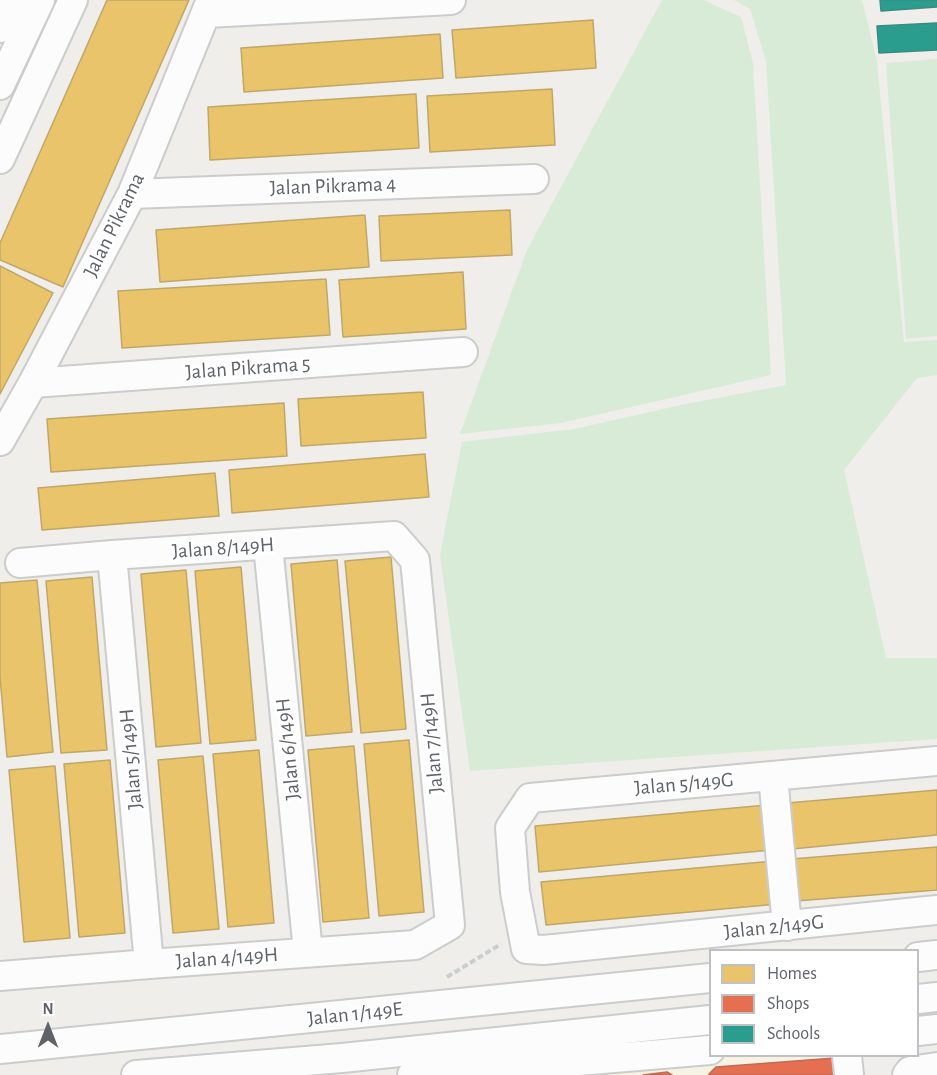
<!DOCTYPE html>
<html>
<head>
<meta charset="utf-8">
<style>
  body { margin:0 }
  #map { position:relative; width:937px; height:1075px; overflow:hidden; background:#efeeea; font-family:"Alegreya Sans",sans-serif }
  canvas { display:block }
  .legend { position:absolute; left:709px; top:949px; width:210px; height:108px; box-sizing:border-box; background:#fff; border:2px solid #bfc1c3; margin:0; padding:8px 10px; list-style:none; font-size:18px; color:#5f6368 }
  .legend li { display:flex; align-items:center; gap:12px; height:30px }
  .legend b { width:30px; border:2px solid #bfc1c3 }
  .north { position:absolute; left:18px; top:997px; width:60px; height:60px; -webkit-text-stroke:4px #fff; paint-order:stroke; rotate:0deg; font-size:16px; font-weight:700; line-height:24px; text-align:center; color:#5f6368 }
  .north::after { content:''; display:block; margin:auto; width:21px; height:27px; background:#5f6368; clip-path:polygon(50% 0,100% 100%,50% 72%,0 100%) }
</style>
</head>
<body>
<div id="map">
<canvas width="937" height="1075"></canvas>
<ul class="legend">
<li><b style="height:16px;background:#e9c46a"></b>Homes</li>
<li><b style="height:16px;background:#e76f51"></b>Shops</li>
<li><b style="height:16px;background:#2a9d8f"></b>Schools</li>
</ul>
<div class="north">N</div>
</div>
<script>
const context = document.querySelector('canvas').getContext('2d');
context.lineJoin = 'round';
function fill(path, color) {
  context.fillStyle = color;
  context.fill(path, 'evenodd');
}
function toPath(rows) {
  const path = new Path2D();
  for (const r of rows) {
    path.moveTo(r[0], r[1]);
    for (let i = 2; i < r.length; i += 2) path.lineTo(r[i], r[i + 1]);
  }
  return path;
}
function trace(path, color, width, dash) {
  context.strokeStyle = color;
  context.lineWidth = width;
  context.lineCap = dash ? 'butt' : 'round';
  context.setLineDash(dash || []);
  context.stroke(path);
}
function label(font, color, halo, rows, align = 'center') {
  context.font = font + ' "Alegreya Sans",sans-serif';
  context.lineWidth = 6;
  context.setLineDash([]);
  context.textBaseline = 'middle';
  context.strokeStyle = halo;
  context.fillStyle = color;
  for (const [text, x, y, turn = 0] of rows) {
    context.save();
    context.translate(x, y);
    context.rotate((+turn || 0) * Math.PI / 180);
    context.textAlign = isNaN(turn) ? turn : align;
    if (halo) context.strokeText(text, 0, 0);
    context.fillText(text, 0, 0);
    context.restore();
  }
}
const commercial = toPath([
  [725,1056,842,1056,844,1075,508,1075,508,1074]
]);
const green = toPath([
  [662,0,703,0,741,17,753,63,771,375,561,423,460,434,527,250],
  [734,0,862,0,877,62,904,342,937,340,937,375,917,378,844,470,886,658,937,658,937,739,470,771,440,555,462,442,574,429,681,405,786,385,766,61,750,9],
  [937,59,937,336,906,339,886,63]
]);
const homes = toPath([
  [107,0,189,0,63,287,0,260,0,243,107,0],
  [593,20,596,68,456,78,452,30,593,20],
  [440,34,443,78,244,92,241,48,440,34],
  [552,89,555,145,430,152,427,96,552,89],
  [416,94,419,148,210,160,208,107,416,94],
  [510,210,512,255,381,261,379,216,510,210],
  [365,215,369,267,160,282,156,230,365,215],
  [0,266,53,293,0,394,0,266],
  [463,272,466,329,343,337,339,280,463,272],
  [326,279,330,335,122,348,118,291,326,279],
  [423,392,426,438,301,446,298,399,423,392],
  [284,403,287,456,51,472,47,419,284,403],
  [425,454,429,497,232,513,229,470,425,454],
  [215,473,219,516,42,530,38,488,215,473],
  [391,557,406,729,361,733,345,561,391,557],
  [337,560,352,732,306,736,291,564,337,560],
  [241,567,256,740,210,744,195,571,241,567],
  [186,570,201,743,156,747,141,574,186,570],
  [92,577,107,750,61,753,46,581,92,577],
  [37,580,53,752,7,757,0,677,0,583,37,580],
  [409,740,424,912,379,916,364,744,409,740],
  [354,746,369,918,323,922,308,750,354,746],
  [259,750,274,923,228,927,213,754,259,750],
  [203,756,219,929,173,933,158,760,203,756],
  [110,760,125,933,79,937,64,764,110,760],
  [55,766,70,938,24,942,9,770,55,766],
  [937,790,937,835,792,849,787,803,937,790],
  [767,805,771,850,539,872,535,826,767,805],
  [937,847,937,890,796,901,792,859,937,847],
  [774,861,778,904,546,925,541,882,774,861]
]);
const shops = toPath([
  [835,1058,843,1075,709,1075,709,1074,716,1067,835,1058],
  [667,1072,672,1075,643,1075,667,1072]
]);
const schools = toPath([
  [880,0,937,0,937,7,881,11,880,0],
  [937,23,937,50,879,53,877,26,937,23]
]);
const path = toPath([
  [447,977,501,944]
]);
const minor = toPath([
  [207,13,451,0],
  [0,28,14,0],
  [0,85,40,0],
  [0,159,73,0],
  [132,194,534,179],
  [33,383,463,352],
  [0,441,33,383,132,194,211,0],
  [268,545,308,952],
  [112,555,149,964],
  [937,761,530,798,510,828,515,892,526,949,544,950,937,910],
  [773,776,787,926],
  [918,957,937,955],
  [0,976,149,964,415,945,450,925,415,560,394,536,112,555,20,563],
  [918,999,937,997],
  [918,1031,937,1029],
  [0,1049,710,978],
  [847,1056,849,1075],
  [136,1075,342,1058,710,1020],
  [412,1075,710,1050],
  [907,1075,910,1071,937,1067]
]);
const streetNames = [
  ["Jalan Pikrama 4",333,186,-2],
  ["Jalan Pikrama",114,225,-64],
  ["Jalan Pikrama 5",248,368,-4],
  ["Jalan 8/149H",223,548,-4],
  ["Jalan 7/149H",432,743,-95],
  ["Jalan 6/149H",288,749,-96],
  ["Jalan 5/149H",131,759,-95],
  ["Jalan 5/149G",684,784,-5],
  ["Jalan 2/149G",774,927,-6],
  ["Jalan 4/149H",227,958,-4],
  ["Jalan 1/149E",355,1014,-6]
];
fill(commercial, '#f7f3e4');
fill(green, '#d8ebd6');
fill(homes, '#e9c46a');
trace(homes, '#c0a769', 1.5);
fill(shops, '#e76f51');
trace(shops, '#be6b58', 1.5);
fill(schools, '#2a9d8f');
trace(schools, '#3a8c83', 1.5);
trace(minor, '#cbcccc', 32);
trace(path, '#cacfcc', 4, [6, 3]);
trace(minor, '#fdfcfc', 28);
label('21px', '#5f6368', '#fff', streetNames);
</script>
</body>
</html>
